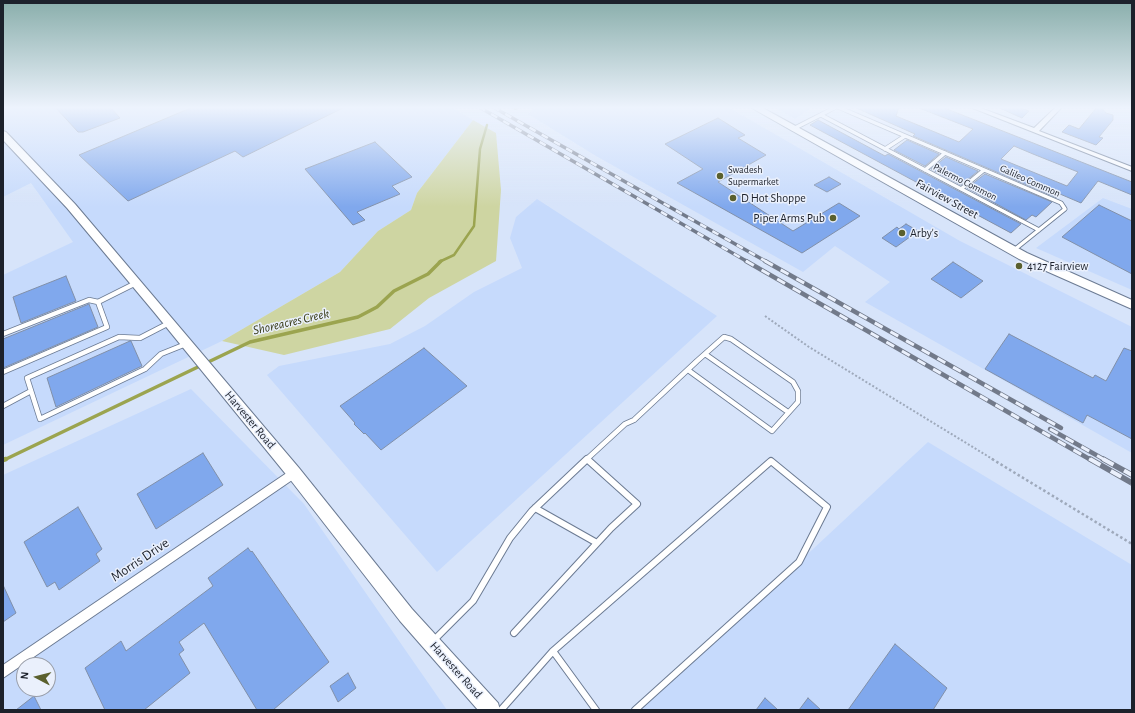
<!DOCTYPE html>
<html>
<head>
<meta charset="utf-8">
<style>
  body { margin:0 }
  #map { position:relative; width:1135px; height:713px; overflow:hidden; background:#d7e4fa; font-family:"Alegreya Sans",sans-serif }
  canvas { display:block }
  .frame { position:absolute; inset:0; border:4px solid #1c212b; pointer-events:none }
  .north { position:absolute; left:16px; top:657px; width:40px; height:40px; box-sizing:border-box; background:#eaf0fc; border:1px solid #989da8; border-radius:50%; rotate:277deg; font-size:11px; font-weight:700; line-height:16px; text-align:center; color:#1c212b }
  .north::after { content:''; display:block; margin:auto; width:14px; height:18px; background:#5a602e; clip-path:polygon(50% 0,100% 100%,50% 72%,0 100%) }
</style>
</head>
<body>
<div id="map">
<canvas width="1135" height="713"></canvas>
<div class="frame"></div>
<div class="north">N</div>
</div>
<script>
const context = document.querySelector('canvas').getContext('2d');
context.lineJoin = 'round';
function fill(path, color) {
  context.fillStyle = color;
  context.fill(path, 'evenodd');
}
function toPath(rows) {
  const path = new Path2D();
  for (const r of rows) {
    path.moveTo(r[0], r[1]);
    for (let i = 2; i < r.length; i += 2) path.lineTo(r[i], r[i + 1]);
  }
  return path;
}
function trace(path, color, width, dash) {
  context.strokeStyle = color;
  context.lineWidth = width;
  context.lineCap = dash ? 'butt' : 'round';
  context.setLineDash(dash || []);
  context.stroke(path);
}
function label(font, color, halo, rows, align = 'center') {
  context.font = font + ' "Alegreya Sans",sans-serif';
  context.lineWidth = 3;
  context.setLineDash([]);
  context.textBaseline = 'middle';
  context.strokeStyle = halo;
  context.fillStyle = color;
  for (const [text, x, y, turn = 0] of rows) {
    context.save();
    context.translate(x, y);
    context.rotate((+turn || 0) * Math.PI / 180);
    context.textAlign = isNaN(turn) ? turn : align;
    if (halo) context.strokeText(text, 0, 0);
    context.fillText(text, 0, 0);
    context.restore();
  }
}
const built = toPath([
  [3,107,451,107,473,120,417,193,411,210,378,231,340,272,222,341,3,445,3,275,73,242,31,183,3,197],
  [536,107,728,107,960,241,1132,327,1132,453,865,302,890,282,835,246,803,272,596,156,528,114],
  [774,107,813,107,795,119],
  [1103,198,1132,209,1132,290,1036,248],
  [537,199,717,316,437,572,267,375,279,366,390,344,425,326,474,292,522,268,510,238,516,217],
  [191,389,304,504,447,710,3,710,3,475],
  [24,665,48,665,48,689,24,689],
  [928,442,1132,565,1132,710,640,710]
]);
const green = toPath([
  [473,120,496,133,501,190,496,261,429,298,390,329,284,355,222,341,340,272,378,231,411,210,417,193]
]);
const streamFar2 = toPath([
  [515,109,519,107],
  [439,262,454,255,474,226,480,149,487,125]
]);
const streamFar1 = toPath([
  [4,460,250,342,358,317,377,307,394,291,428,274,441,261]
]);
const stream = toPath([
  [3,460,6,459]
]);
const building = toPath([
  [55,107,110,107,120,118,83,132,78,132,55,107],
  [193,107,345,107,243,157,235,151,128,201,79,155,193,107],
  [854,107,899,107,896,116,959,142,973,129,919,108,942,107,1132,182,1132,195,1098,181,1081,203,1060,194,1057,198,913,136,915,134,854,107],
  [1014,146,1033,154,1078,172,1067,186,1001,159,1014,146],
  [997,107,1019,107,1029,111,1022,118,997,107],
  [1097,107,1101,107,1106,113,1113,115,1113,120,1099,137,1103,138,1096,145,1062,132,1069,125,1079,129,1097,107],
  [718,118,745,135,738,138,766,155,718,182,793,231,839,203,860,216,802,253,677,183,703,169,665,144,718,118],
  [818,120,885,156,888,154,1021,224,1011,233,810,125,818,120],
  [907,140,939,154,925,166,894,150,907,140],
  [375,142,412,177,392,186,400,194,357,212,365,220,353,225,305,169,375,142],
  [946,157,978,171,961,185,931,169,946,157],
  [985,174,1052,202,1036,217,1032,215,1026,220,967,188,985,174],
  [829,177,841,184,827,192,814,185,829,177],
  [1099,205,1132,221,1132,274,1062,237,1099,205],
  [906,224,918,231,896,247,882,238,897,227,899,229,906,224],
  [953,262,983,281,961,298,931,279,953,262],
  [66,276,76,301,21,323,13,297,66,276],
  [89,304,98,327,3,368,3,339,89,304],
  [1009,334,1093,378,1095,375,1106,381,1124,348,1132,351,1132,439,1087,415,1083,423,985,369,1009,334],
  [130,341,131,341,142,366,56,407,47,378,130,341],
  [424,348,467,386,381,450,365,433,364,434,354,424,355,423,340,406,424,348],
  [203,453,223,485,156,529,137,494,203,453],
  [78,507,102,549,96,554,100,561,59,590,55,582,47,587,24,542,78,507],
  [248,548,251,552,252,551,329,662,273,710,257,710,204,623,179,642,184,650,179,654,190,673,144,710,105,710,85,668,121,641,126,651,213,586,208,578,248,548],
  [3,585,16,613,3,622,3,585],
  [895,644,947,688,933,710,848,710,895,644],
  [348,673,356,688,338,702,330,686,348,673],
  [34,696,41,710,16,710,34,696],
  [765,698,778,710,756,710,765,698],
  [808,698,821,710,799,710,808,698]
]);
const pathFar1 = toPath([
  [765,316,809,347,994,460]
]);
const path = toPath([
  [992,459,1132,544]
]);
const serviceFar2 = toPath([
  [838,107,1061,203,1065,209,1014,250],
  [821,115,1039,230],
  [793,129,836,107],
  [885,149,905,136],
  [925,170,945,153],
  [961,189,984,170]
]);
const serviceFar1 = toPath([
  [169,323,140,338,119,337,27,378,40,419,145,369,161,354,186,344],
  [3,334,89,300,98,302,136,283],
  [705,354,788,412],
  [3,372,107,327,98,302],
  [3,406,31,391],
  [587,459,625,424,634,420,697,361,724,337,731,339,793,382,798,391,798,402,772,431,688,370],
  [586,460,588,460]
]);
const service = toPath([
  [535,508,597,543],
  [434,640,473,601,510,538,532,511,587,459,637,504,611,528,514,633],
  [553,651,596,710],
  [501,710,553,651,771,461,827,507,799,562,635,710]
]);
const minor = toPath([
  [970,107,978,107,1034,128,1056,107,1062,107,1039,131,1132,167,1132,171,970,107],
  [294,468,298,470,299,473,298,476,3,678,3,665,294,468]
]);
const secondary = toPath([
  [750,107,761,107,1027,253,1132,300,1132,309,1019,259,750,107],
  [3,131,6,132,75,204,299,468,412,609,498,703,500,710,478,710,400,621,289,478,154,312,67,208,3,140,3,131]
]);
const railFar2 = toPath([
  [479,107,748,262],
  [493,107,767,262]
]);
const railFar1 = toPath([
  [746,261,1091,460],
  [765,261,1061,428],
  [1050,429,1105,460]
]);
const rail = toPath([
  [1090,459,1132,483],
  [1103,459,1132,475]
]);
const markers = [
  [720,176,4,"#5a602e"],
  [733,198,4,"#5a602e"],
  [833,218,4,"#5a602e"],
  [902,233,4,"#5a602e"],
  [1019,266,4,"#5a602e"]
];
const farPoinames = [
  ["Swadesh",728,170],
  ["Supermarket",728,182]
];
const farStreetnames = [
  ["Galileo Common",1030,181,24],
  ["Palermo Common",965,182,27]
];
const poiNames = [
  ["D Hot Shoppe",741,198],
  ["Piper Arms Pub",825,218,"right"],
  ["Arby's",910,233],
  ["4127 Fairview",1027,266]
];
const streetNames = [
  ["Fairview Street",947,199,29],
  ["Harvester Road",250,420,50],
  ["Harvester Road",456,670,48]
];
const waterNames = [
  ["Shoreacres Creek",291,322,-13]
];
const nearStreetnames = [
  ["Morris Drive",140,560,-34]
];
fill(built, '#c6dafc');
fill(green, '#ced5a2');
trace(streamFar2, '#9ba44f', 2.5);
trace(streamFar1, '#9ba44f', 3.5);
trace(stream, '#9ba44f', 4.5);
fill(building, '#80a8ed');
trace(building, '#8190a9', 1);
trace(serviceFar2, '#6c7b93', 5);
trace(serviceFar1, '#6c7b93', 6);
trace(service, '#6c7b93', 8);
trace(minor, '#6c7b93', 2);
trace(secondary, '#6c7b93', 2);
trace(pathFar1, '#9ea9bb', 2, [2, 2]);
trace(path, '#9ea9bb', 2.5, [2.5, 2.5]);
trace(serviceFar2, '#fff', 3.5);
trace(serviceFar1, '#fff', 4.5);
trace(service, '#fff', 6);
fill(minor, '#fff');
fill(secondary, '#fff');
trace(railFar2, '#727a8a', 3.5);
trace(railFar1, '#727a8a', 4.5);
trace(rail, '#727a8a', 5.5);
trace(railFar2, '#eaf0fc', 2.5, [7]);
trace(railFar1, '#eaf0fc', 3, [9]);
trace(rail, '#eaf0fc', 4, [12]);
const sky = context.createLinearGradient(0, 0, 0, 207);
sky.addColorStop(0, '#89aeab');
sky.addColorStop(0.52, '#edf3fd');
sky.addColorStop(1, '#edf3fd00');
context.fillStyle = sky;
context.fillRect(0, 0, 1135, 207);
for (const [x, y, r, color] of markers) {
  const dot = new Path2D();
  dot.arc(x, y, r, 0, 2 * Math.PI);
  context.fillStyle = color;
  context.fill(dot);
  trace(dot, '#eaf0fc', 1.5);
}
label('10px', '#1c212b', '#eaf0fc', farPoinames, 'left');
label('10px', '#1c212b', '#eaf0fc', farStreetnames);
label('12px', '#1c212b', '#eaf0fc', poiNames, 'left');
label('12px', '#1c212b', '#eaf0fc', streetNames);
label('italic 13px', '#383c17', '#eaf0fc', waterNames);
label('14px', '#1c212b', '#eaf0fc', nearStreetnames);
</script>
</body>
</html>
